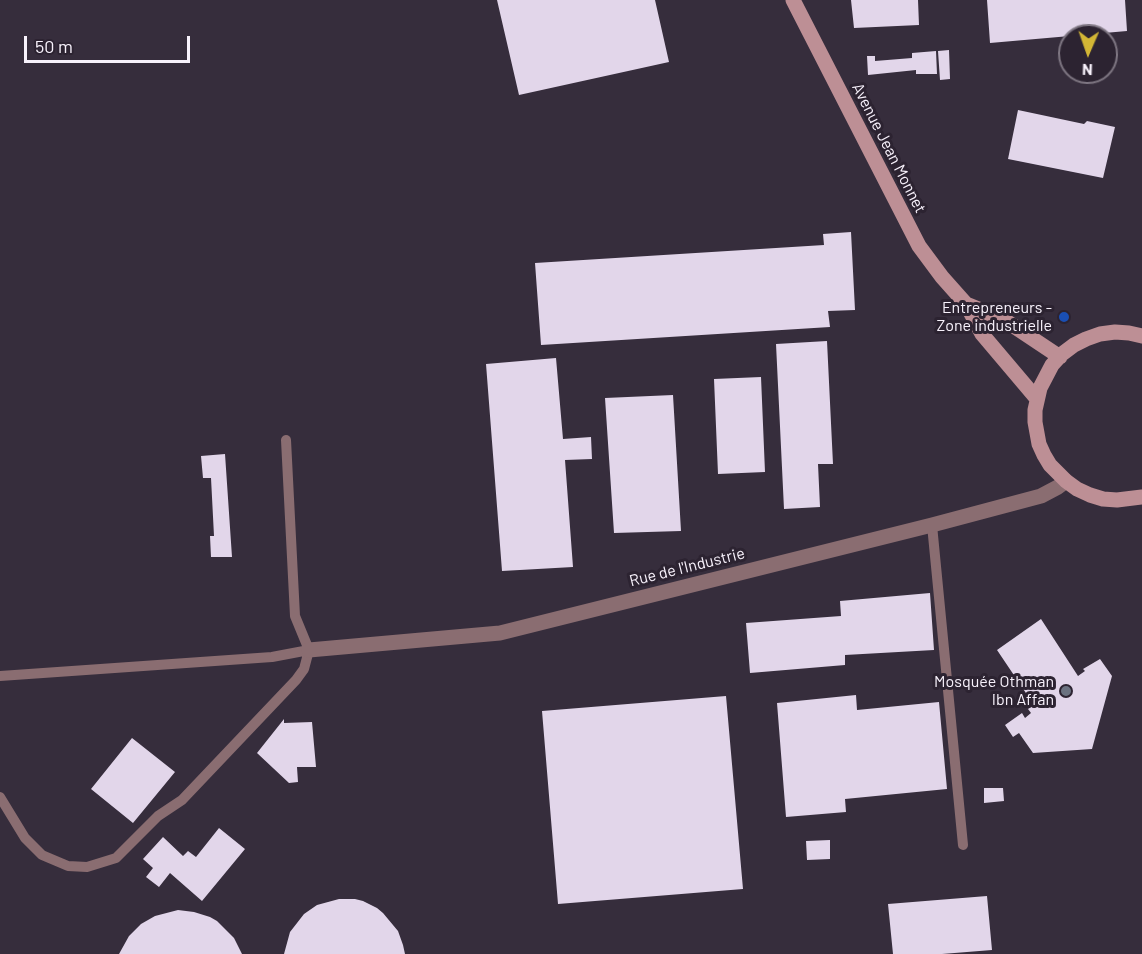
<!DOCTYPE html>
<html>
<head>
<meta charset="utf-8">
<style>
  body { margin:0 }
  #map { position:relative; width:1142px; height:954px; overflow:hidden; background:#362d3c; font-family:Barlow,sans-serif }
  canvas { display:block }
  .north { position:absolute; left:1058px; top:24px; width:60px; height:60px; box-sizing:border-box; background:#2c2331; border:2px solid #7e7682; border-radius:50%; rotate:182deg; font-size:16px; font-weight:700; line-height:24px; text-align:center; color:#f8f2fc }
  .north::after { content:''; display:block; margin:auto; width:21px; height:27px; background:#d3b635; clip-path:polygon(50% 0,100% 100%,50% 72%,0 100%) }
  .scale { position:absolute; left:24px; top:36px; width:166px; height:27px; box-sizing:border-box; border:3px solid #f8f2fc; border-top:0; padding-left:8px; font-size:18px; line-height:21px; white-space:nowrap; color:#f8f2fc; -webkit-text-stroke:4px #2c2331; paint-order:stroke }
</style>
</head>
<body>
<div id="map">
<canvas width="1142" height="954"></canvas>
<div class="north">N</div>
<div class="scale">50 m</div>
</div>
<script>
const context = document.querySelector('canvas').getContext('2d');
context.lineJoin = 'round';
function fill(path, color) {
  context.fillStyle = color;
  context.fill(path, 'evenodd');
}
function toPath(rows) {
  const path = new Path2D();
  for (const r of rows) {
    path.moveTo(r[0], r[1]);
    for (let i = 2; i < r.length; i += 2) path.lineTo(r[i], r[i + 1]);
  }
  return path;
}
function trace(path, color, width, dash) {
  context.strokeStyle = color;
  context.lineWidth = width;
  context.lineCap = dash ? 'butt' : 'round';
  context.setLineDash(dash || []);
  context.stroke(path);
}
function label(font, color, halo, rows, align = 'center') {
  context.font = font + ' Barlow,sans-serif';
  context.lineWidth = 6;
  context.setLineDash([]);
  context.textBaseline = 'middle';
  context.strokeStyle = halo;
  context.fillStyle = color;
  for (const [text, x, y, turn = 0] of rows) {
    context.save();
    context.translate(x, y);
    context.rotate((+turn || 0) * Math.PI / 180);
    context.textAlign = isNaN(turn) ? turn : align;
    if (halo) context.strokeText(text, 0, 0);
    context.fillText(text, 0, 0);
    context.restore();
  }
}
const building = toPath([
  [497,0,655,0,669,62,519,95],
  [851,0,918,0,919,25,854,28],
  [987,0,1125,0,1127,31,990,43],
  [949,50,950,79,940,80,938,51],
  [936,51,937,74,916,74,916,70,868,75,867,56,875,56,875,61,912,58,912,53],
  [1018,110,1084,124,1087,121,1115,127,1103,178,1008,159],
  [851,232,855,310,828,311,830,327,541,345,535,263,824,245,823,234],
  [827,341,833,464,818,464,820,507,784,509,776,344],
  [556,358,563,439,591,437,592,459,565,460,573,567,502,571,486,364],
  [761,377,765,472,718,474,714,379],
  [673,395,681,531,614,533,605,398],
  [225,454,232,557,211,557,210,536,214,536,211,478,203,478,201,456],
  [930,593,934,650,845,655,845,665,750,673,746,623,841,616,840,601],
  [1041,619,1078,676,1085,671,1083,669,1100,659,1112,676,1092,749,1033,753,1019,733,1013,737,1005,725,1022,713,1025,718,1031,713,1028,709,1034,705,997,650],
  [856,695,857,710,939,702,947,789,845,799,846,812,786,817,777,703],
  [726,696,743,889,558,904,542,711],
  [284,719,284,723,312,722,316,767,297,767,298,782,289,783,257,753],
  [132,738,175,772,133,823,91,789],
  [984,788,1003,788,1004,801,984,803],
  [219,828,245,849,202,901,170,873,159,887,146,877,153,868,143,859,163,837,183,856,188,851,196,857],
  [830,840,830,859,807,860,806,841],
  [987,896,992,950,942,954,893,954,888,904],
  [339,899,355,899,363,901,377,908,383,913,398,931,403,945,405,954,284,954,290,932,304,914,317,905],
  [178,910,194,912,210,917,217,921,234,938,242,954,119,954,129,936,141,924,155,916]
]);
const lane = toPath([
  [932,525,963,845],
  [0,676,272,657,309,650],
  [0,797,25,838,42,855,68,866,87,867,116,858,158,816,182,800,296,680,304,669,309,650,295,616,286,440]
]);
const street = toPath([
  [309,650,500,633,932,525,1041,496,1058,487,1066,481]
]);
const secondary = toPath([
  [793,0,919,246,942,277,966,304,982,334,1037,399],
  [966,304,1003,319,1060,357],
  [1142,336,1129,333,1115,332,1100,334,1086,339,1074,345,1062,354,1052,365,1040,388,1035,410,1035,422,1039,444,1044,455,1050,465,1066,481,1077,489,1090,495,1103,499,1117,500,1142,497]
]);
const markers = [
  [1064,317,6,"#1a4fb4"],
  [1066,691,6,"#6b7280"]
];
const streetNames = [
  ["Avenue Jean Monnet",889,148,63],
  ["Rue de l'Industrie",687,567,-14]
];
const poiNames = [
  ["Entrepreneurs -",1052,308],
  ["Zone industrielle",1052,326],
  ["Mosquée Othman",1054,682],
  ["Ibn Affan",1054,700]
];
fill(building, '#e2d6ea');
trace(lane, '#8a6d71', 10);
trace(street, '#8a6d71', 15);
trace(secondary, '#bd8f95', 15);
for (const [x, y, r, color] of markers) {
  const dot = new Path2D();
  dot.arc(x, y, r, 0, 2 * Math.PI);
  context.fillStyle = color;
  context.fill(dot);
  trace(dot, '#2c2331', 2);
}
label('16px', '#f8f2fc', '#2c2331', streetNames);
label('16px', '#f8f2fc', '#2c2331', poiNames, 'right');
</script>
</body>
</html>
